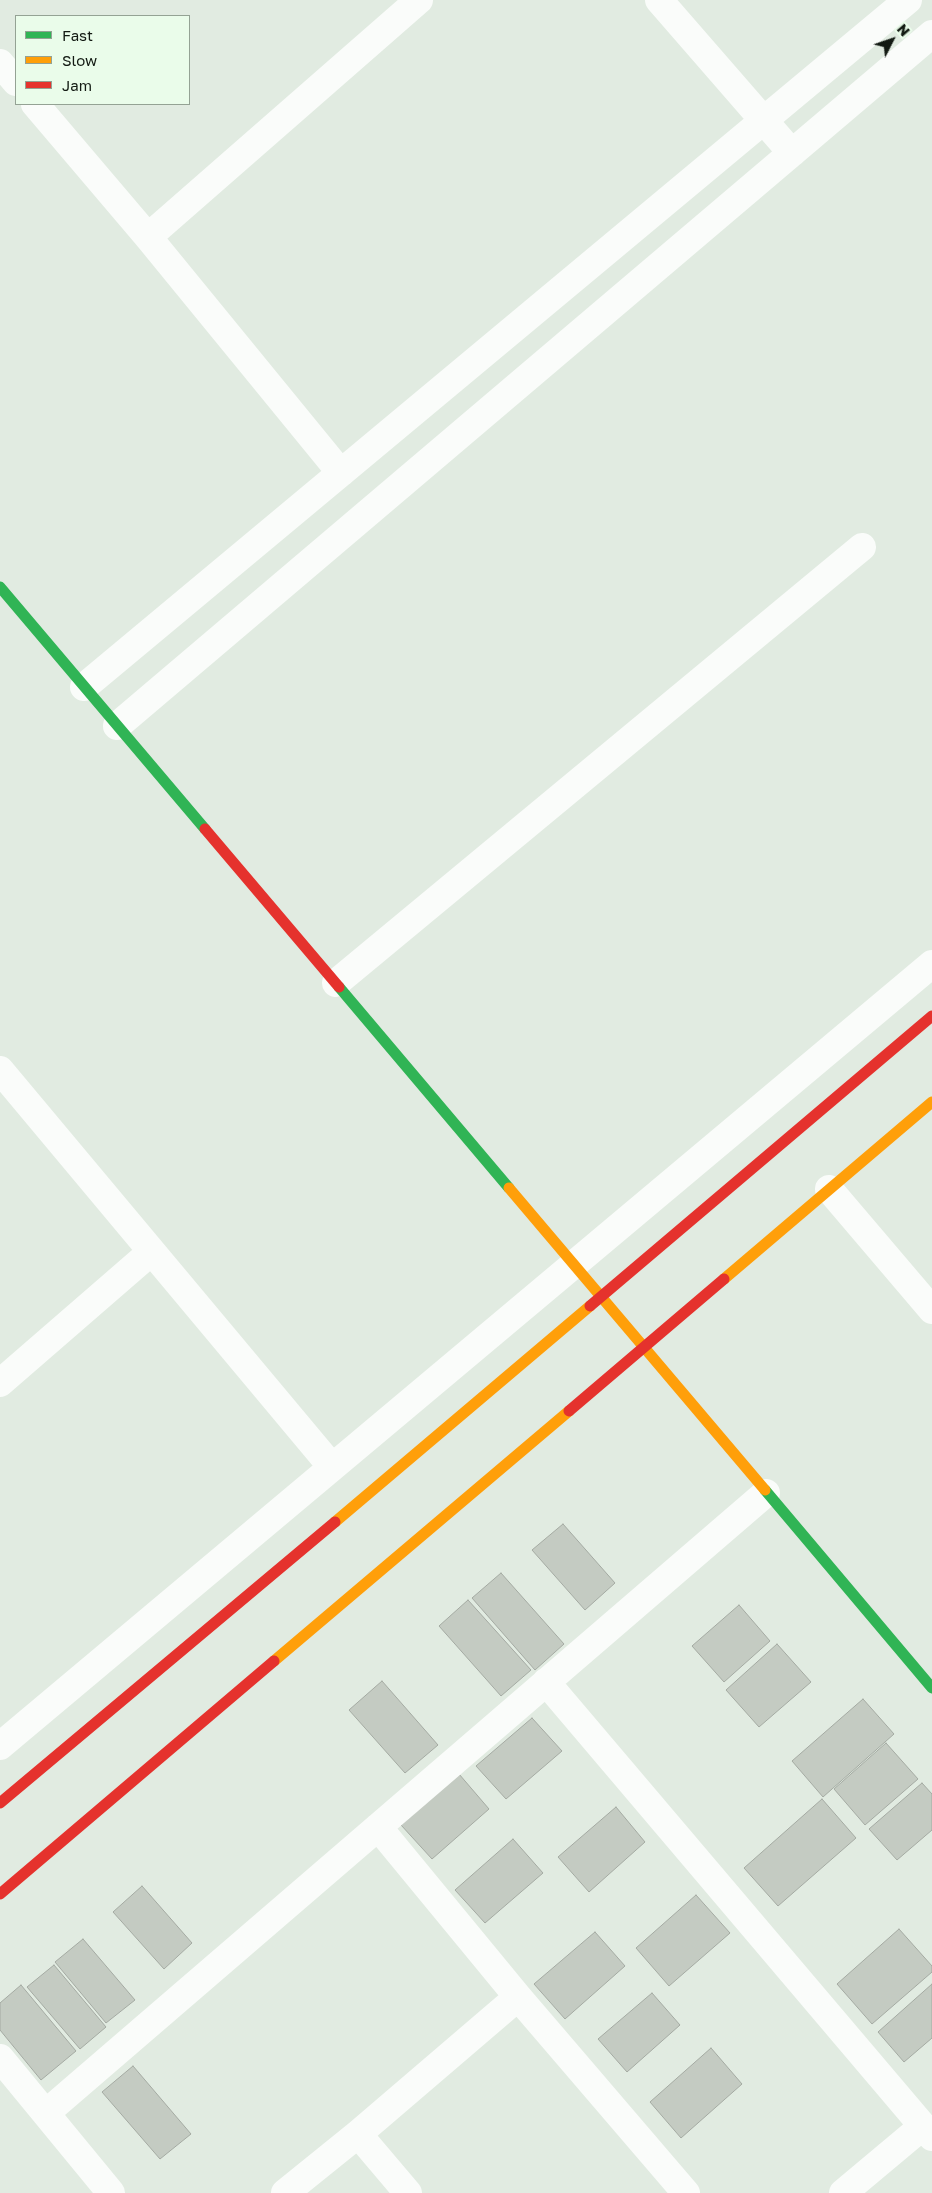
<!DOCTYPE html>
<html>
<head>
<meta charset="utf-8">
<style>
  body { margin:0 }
  #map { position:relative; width:932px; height:2193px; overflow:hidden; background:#e1ebe1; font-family:"Golos Text",sans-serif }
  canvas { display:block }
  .legend { position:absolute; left:15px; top:15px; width:175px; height:90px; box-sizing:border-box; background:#eafcea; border:1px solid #94a294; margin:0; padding:6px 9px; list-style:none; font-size:15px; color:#131a13 }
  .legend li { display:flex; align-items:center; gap:10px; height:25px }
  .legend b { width:25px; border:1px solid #94a294 }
  .north { position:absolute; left:867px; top:15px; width:50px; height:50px; -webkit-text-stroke:4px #eafcea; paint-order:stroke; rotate:49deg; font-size:14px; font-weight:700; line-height:20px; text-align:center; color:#131a13 }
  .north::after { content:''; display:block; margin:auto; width:18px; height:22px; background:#131a13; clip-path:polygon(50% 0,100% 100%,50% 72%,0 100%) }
</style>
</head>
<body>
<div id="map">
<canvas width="932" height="2193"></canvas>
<ul class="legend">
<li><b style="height:6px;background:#30b455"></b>Fast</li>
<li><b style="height:6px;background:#ff9f0a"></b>Slow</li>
<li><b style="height:6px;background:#e5322d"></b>Jam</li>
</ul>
<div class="north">N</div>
</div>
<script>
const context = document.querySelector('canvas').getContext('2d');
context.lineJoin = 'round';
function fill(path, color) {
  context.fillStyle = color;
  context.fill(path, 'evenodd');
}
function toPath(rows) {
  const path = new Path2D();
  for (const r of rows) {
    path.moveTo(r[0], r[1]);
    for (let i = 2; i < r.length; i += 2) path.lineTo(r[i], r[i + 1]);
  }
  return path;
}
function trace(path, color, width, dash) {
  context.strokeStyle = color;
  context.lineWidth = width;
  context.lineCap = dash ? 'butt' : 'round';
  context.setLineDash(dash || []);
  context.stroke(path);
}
const building = toPath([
  [563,1524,615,1583,585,1610,532,1550,563,1524],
  [501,1573,564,1644,535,1670,472,1598,501,1573],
  [468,1600,531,1670,501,1696,439,1626,468,1600],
  [739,1605,770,1641,724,1682,692,1646,739,1605],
  [777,1644,811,1682,759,1727,726,1690,777,1644],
  [382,1681,438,1745,405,1773,349,1710,382,1681],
  [863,1699,894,1734,823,1797,792,1761,863,1699],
  [532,1718,562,1751,506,1799,476,1766,532,1718],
  [886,1743,918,1779,865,1825,834,1789,886,1743],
  [459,1774,489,1809,432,1859,401,1825,459,1774],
  [922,1783,932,1794,932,1830,897,1860,869,1829,922,1783],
  [822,1799,856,1838,778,1906,744,1868,822,1799],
  [616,1807,645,1842,589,1892,558,1857,616,1807],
  [513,1839,543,1873,485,1923,455,1890,513,1839],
  [142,1886,192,1943,164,1969,113,1912,142,1886],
  [696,1895,730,1933,669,1986,636,1948,696,1895],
  [899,1929,932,1966,932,1972,872,2024,837,1984,899,1929],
  [595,1932,625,1966,565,2019,534,1984,595,1932],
  [83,1939,135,2000,106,2023,55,1962,83,1939],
  [54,1965,106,2027,80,2049,27,1987,54,1965],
  [932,1984,932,2038,904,2062,878,2032,932,1984],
  [21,1985,76,2051,41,2080,0,2030,0,2003,21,1985],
  [652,1993,680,2025,627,2072,598,2039,652,1993],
  [711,2048,742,2084,681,2138,650,2102,711,2048],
  [133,2066,191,2134,160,2159,102,2092,133,2066]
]);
const street = toPath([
  [659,0,792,153],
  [0,63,16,82],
  [35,104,148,237,341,473],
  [148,237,419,0],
  [84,687,908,0],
  [117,726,932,34],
  [336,983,862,547],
  [0,1070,332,1467],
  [829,1189,932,1310],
  [0,1383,151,1252],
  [546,1682,932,2137],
  [0,1746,932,964],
  [378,1827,518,1997,686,2193],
  [0,2058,111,2193],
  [46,2113,766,1493],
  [358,2134,408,2193],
  [285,2193,358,2134,518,1997],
  [843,2193,923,2126]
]);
const fast = toPath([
  [0,587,205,829],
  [339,987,509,1188],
  [765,1490,932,1688]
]);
const slow = toPath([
  [509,1188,765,1490],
  [724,1279,932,1102],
  [335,1522,590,1306],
  [274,1661,569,1411]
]);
const jam = toPath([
  [205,829,339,987],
  [590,1306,932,1016],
  [569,1411,724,1279],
  [0,1803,335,1522],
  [0,1894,274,1661]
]);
fill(building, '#c4cbc2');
trace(building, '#a4aaa2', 1);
trace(street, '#fafcfa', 28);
trace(fast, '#30b455', 11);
trace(slow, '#ff9f0a', 11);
trace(jam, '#e5322d', 11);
</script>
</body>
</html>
